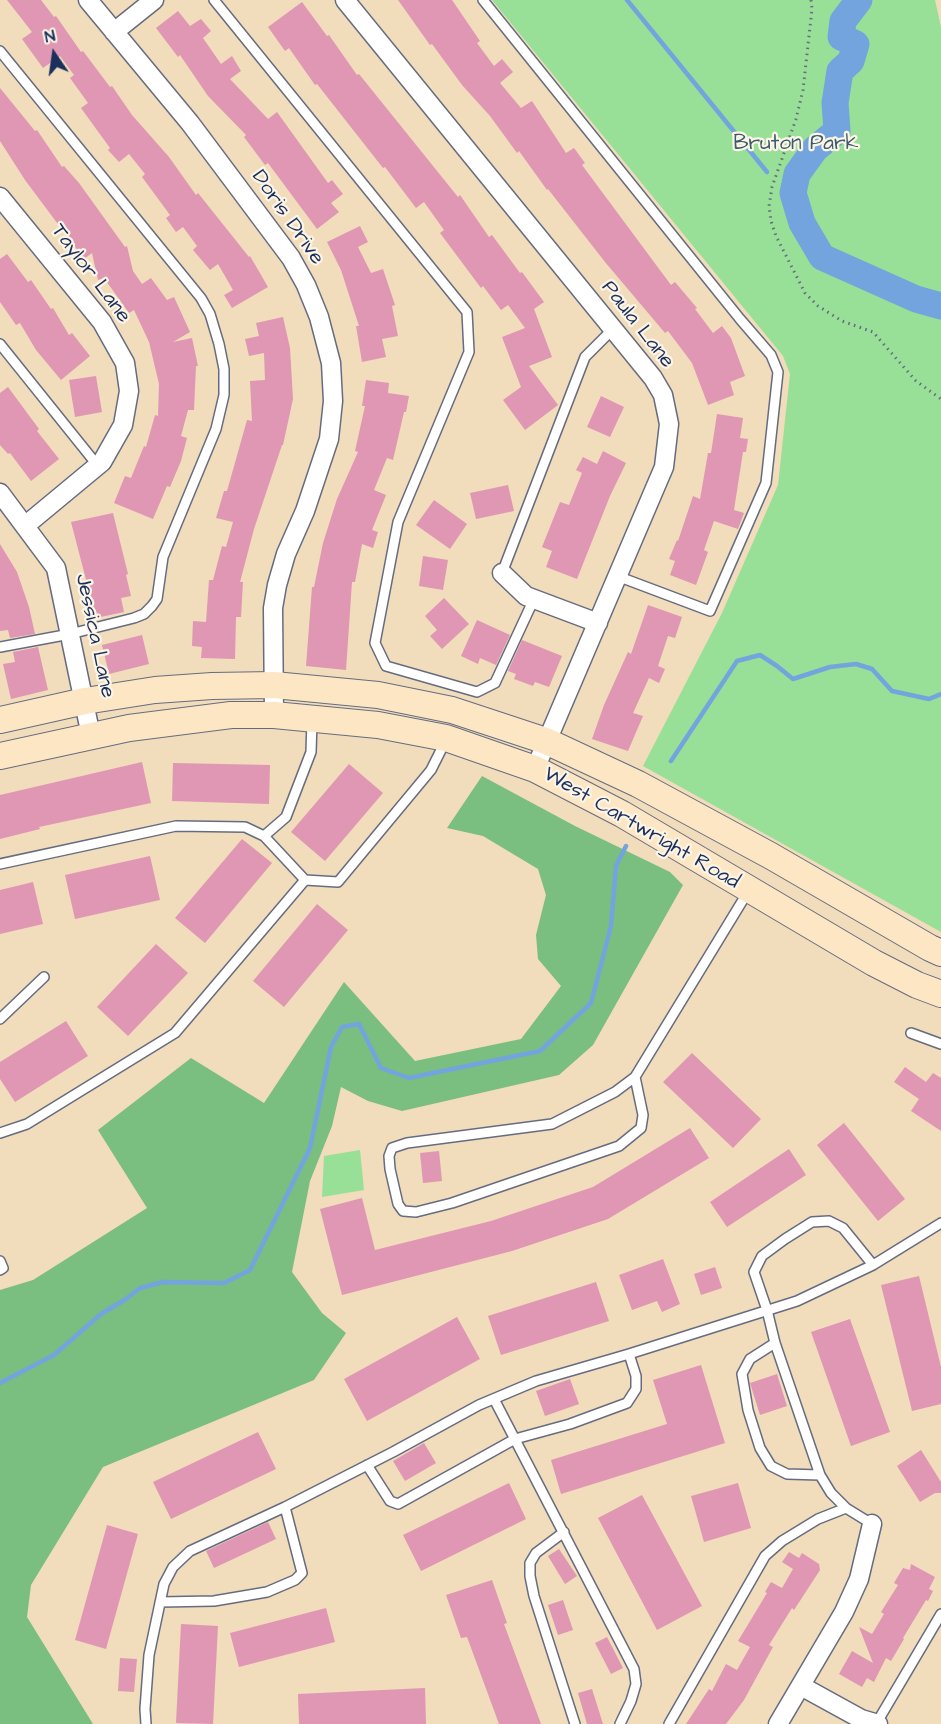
<!DOCTYPE html>
<html>
<head>
<meta charset="utf-8">
<style>
  body { margin:0 }
  #map { position:relative; width:941px; height:1724px; overflow:hidden; background:#f1dcbb; font-family:"Architects Daughter",sans-serif }
  canvas { display:block }
  .north { position:absolute; left:24px; top:24px; width:60px; height:60px; -webkit-text-stroke:4px #fcf5e5; paint-order:stroke; rotate:347deg; font-size:16px; font-weight:700; line-height:24px; text-align:center; color:#1b2f5e }
  .north::after { content:''; display:block; margin:auto; width:21px; height:27px; background:#1b2f5e; clip-path:polygon(50% 0,100% 100%,50% 72%,0 100%) }
</style>
</head>
<body>
<div id="map">
<canvas width="941" height="1724"></canvas>
<div class="north">N</div>
</div>
<script>
const context = document.querySelector('canvas').getContext('2d');
context.lineJoin = 'round';
function fill(path, color) {
  context.fillStyle = color;
  context.fill(path, 'evenodd');
}
function toPath(rows) {
  const path = new Path2D();
  for (const r of rows) {
    path.moveTo(r[0], r[1]);
    for (let i = 2; i < r.length; i += 2) path.lineTo(r[i], r[i + 1]);
  }
  return path;
}
function trace(path, color, width, dash) {
  context.strokeStyle = color;
  context.lineWidth = width;
  context.lineCap = dash ? 'butt' : 'round';
  context.setLineDash(dash || []);
  context.stroke(path);
}
function label(font, color, halo, rows, align = 'center') {
  context.font = font + ' "Architects Daughter",sans-serif';
  context.lineWidth = 4.5;
  context.setLineDash([]);
  context.textBaseline = 'middle';
  context.strokeStyle = halo;
  context.fillStyle = color;
  for (const [text, x, y, turn = 0] of rows) {
    context.save();
    context.translate(x, y);
    context.rotate((+turn || 0) * Math.PI / 180);
    context.textAlign = isNaN(turn) ? turn : align;
    if (halo) context.strokeText(text, 0, 0);
    context.fillText(text, 0, 0);
    context.restore();
  }
}
const green = toPath([
  [492,0,935,0,941,27,941,932,643,766,722,613,778,485,790,374,783,356],
  [360,1150,364,1190,322,1197,324,1156]
]);
const forest = toPath([
  [482,776,575,826,670,872,683,885,593,1045,559,1075,402,1111,368,1101,341,1087,332,1126,310,1181,292,1272,322,1313,346,1333,314,1380,103,1467,31,1585,27,1617,93,1724,0,1724,0,1290,33,1280,147,1208,98,1130,191,1058,264,1103,344,982,415,1061,521,1039,561,986,538,959,536,935,546,895,538,869,483,836,447,828]
]);
const stream = toPath([
  [627,0,767,172],
  [784,185,793,193],
  [671,761,737,661,760,655,777,666,793,679,830,667,856,664,872,669,892,691,929,699,941,694],
  [0,1383,54,1355,101,1314,126,1299,140,1288,163,1282,224,1283,250,1270,310,1148,331,1047,342,1027,359,1024,381,1068,409,1078,540,1051,591,1003,611,926,616,866,626,846]
]);
const river = toPath([
  [859,0,843,21,841,37,856,44,851,61,840,71,835,103,837,131,815,149,797,174,793,193,802,223,822,257,916,299,941,306]
]);
const building = toPath([
  [7,0,41,0,54,17,56,16,81,52,83,51,110,87,112,86,132,115,169,157,196,195,198,193,249,257,250,256,268,287,232,308,224,295,233,290,218,264,210,270,193,250,197,246,183,227,176,232,166,218,170,215,142,177,145,174,129,154,119,162,108,150,110,148,81,108,88,103,70,78,74,75,60,56,43,68,22,39,32,32],
  [398,0,452,0,480,41,477,43,494,66,502,59,513,72,500,83,521,108,532,101,566,153,574,148,585,163,582,165,671,285,675,282,697,308,695,309,713,333,722,326,731,338,745,376,730,382,734,395,708,405,692,363,668,331,665,333,605,262,548,189,547,190,519,151,517,153,490,116,462,85,432,44,430,45],
  [302,2,327,36,329,35,357,75,359,74,458,197,460,195,489,237,492,235,520,273,522,272,544,302,534,309,552,357,529,366,558,405,525,430,503,400,521,387,502,337,525,328,508,305,501,310,483,286,481,288,440,233,444,230,424,202,416,208,385,167,383,168,317,84,315,85,289,48,285,51,268,27],
  [178,11,190,26,201,19,211,31,203,38,221,64,232,56,241,71,230,79,268,119,277,112,328,183,332,180,343,194,331,203,339,212,317,229,268,163,265,165,244,137,246,135,208,96,180,55,178,57,156,28],
  [0,88,35,131,37,130,62,167,64,166,79,183,125,247,127,246,133,271,142,284,151,278,167,300,174,297,190,332,173,342,192,338,198,366,196,366,194,410,188,410,181,436,187,438,181,461,170,487,167,486,153,519,114,503,125,476,131,478,144,446,146,447,155,415,158,416,159,384,149,342,134,310,129,313,104,278,98,280,92,253,84,259,25,180,0,141],
  [360,226,368,242,358,247,371,273,383,269,395,305,392,306,398,336,382,339,386,357,362,362,356,326,359,326,341,270,327,242],
  [7,254,28,282,31,280,51,309,53,308,69,335,72,333,90,356,61,380,36,350,20,323,16,325,0,302,0,259],
  [283,317,290,348,293,399,283,445,282,445,254,529,240,582,243,582,241,617,236,617,235,659,201,658,202,647,192,646,193,621,206,622,209,580,213,580,222,546,226,547,233,522,216,518,224,491,227,491,247,420,252,421,250,381,265,380,264,353,249,356,245,339,259,336,256,323],
  [96,376,102,412,75,417,69,380],
  [366,380,389,383,388,393,409,396,406,412,404,412,393,460,387,458,374,490,386,495,372,530,378,532,373,548,362,544,355,582,352,582,346,670,306,666,312,587,314,587,323,543,337,499,358,452,355,451,365,406,362,406],
  [8,387,39,429,37,431,59,459,31,481,10,453,8,454,0,445,0,393],
  [601,396,624,407,610,437,587,427],
  [717,414,743,418,740,438,748,439,746,452,743,452,734,510,744,513,738,529,714,521,704,550,708,552,696,585,670,575,675,561,669,559,677,540,678,541,693,496,700,499,708,453,711,453],
  [603,451,626,463,610,496,577,579,546,567,552,551,542,547,560,502,569,505,582,473,576,470,583,457,597,464],
  [508,485,514,511,476,519,470,493],
  [434,500,467,524,450,549,416,525],
  [113,513,128,574,126,575,131,596,121,598,124,612,96,618,71,522],
  [0,544,17,572,29,607,35,634,10,638,8,630,0,631],
  [423,556,448,560,443,590,419,586],
  [444,598,469,624,442,649,430,636,437,630,425,616],
  [648,605,682,617,675,638,668,636,658,666,665,669,659,683,649,678,633,713,643,716,628,751,592,739,604,705,628,652,631,654],
  [477,620,510,635,496,665,480,658,478,664,461,656],
  [142,635,149,664,109,674,102,645],
  [522,640,562,656,549,687,535,682,533,686,514,679,516,674,508,671],
  [38,647,48,690,11,699,3,664,15,662,13,652],
  [142,762,151,803,39,827,40,829,0,839,0,795],
  [173,763,270,765,269,804,172,801],
  [349,764,383,793,325,861,291,832],
  [242,839,272,863,205,943,175,918],
  [150,856,160,900,75,919,65,875],
  [33,882,43,924,0,934,0,890],
  [317,904,348,930,284,1007,253,981],
  [156,944,188,973,128,1036,97,1007],
  [66,1021,88,1056,15,1102,0,1079,0,1062],
  [692,1053,761,1119,733,1148,663,1082],
  [905,1067,926,1082,933,1073,941,1078,941,1131,911,1111,919,1099,894,1082],
  [844,1123,905,1199,878,1221,817,1145],
  [690,1128,709,1158,608,1219,512,1251,342,1295,320,1209,362,1198,375,1250,491,1221,593,1187],
  [789,1149,806,1175,727,1227,710,1202],
  [439,1151,442,1181,423,1183,420,1153],
  [663,1259,680,1304,662,1312,657,1301,632,1310,619,1275],
  [715,1267,722,1288,701,1295,694,1274],
  [919,1276,941,1367,941,1404,912,1411,881,1285],
  [596,1282,609,1321,501,1355,488,1316],
  [457,1317,480,1359,367,1421,344,1379],
  [850,1319,890,1432,851,1446,811,1332],
  [701,1365,725,1443,561,1494,551,1460,667,1424,653,1380],
  [777,1374,787,1406,760,1415,750,1383],
  [570,1379,579,1404,545,1416,536,1391],
  [258,1432,276,1469,171,1519,153,1482],
  [424,1443,436,1463,405,1481,393,1461],
  [921,1450,941,1482,941,1493,935,1493,920,1502,897,1466],
  [509,1483,526,1519,421,1571,403,1535],
  [738,1483,751,1528,704,1542,691,1496],
  [642,1495,702,1606,657,1630,598,1518],
  [268,1522,276,1539,214,1568,206,1551],
  [107,1525,138,1534,106,1649,75,1640],
  [559,1549,577,1576,565,1584,548,1556],
  [789,1552,799,1558,802,1553,819,1564,820,1570,794,1610,792,1608,769,1645,773,1647,744,1700,726,1724,686,1724,709,1689,712,1691,726,1664,737,1670,750,1647,738,1641,767,1593,765,1592,771,1582,782,1588,793,1569,782,1562],
  [911,1564,935,1577,929,1589,933,1591,928,1601,926,1600,903,1638,904,1639,891,1661,886,1658,874,1682,867,1678,862,1687,839,1674,852,1651,873,1663,859,1627,872,1634,884,1614,881,1612,898,1585,894,1583,903,1568,910,1570],
  [492,1580,507,1623,504,1624,541,1724,499,1724,467,1637,461,1638,446,1595],
  [563,1600,573,1630,558,1635,548,1605],
  [326,1608,335,1642,239,1667,230,1633],
  [181,1624,218,1626,213,1724,176,1723],
  [607,1637,623,1668,611,1674,595,1643],
  [120,1658,137,1659,134,1692,118,1691],
  [425,1688,426,1724,299,1724,298,1694],
  [592,1689,603,1724,587,1724,578,1693]
]);
const path = toPath([
  [811,0,812,9,803,90,796,119,772,187,769,206,771,221,776,236,805,293,818,306,842,321,873,332,916,381,941,399]
]);
const lane = toPath([
  [214,0,467,312,469,352,398,522,375,643,386,666,477,692,495,683,534,599],
  [483,0,740,319,771,355,778,372,766,483,710,611,617,576],
  [0,51,201,298,210,314,219,344,224,369,224,395,216,429,163,557,157,599,152,606,144,614,134,618,70,634,0,647],
  [0,344,98,466],
  [502,573,585,357,613,329],
  [0,864,176,826,245,827,264,836],
  [305,880,264,836,286,817,311,752,312,721],
  [0,1019,44,977],
  [911,1033,941,1044],
  [635,1077,643,1115,641,1128,619,1146,452,1203,416,1212,403,1211,398,1204,390,1169,389,1156,392,1148,407,1143,552,1124,615,1092,635,1077,749,890],
  [0,1133,27,1124,175,1033,305,880,338,882,431,770,446,740],
  [0,1261,3,1268,0,1270],
  [775,1343,750,1359,742,1374,748,1410,760,1448,771,1466,787,1474,820,1475],
  [494,1399,634,1669,636,1684,631,1701,620,1724],
  [367,1465,390,1501,398,1504,515,1439,570,1424,627,1403,636,1389,636,1376,629,1354],
  [872,1524,846,1508,831,1493,820,1475,775,1343,767,1310,754,1272,762,1256,785,1239,812,1222,829,1221,843,1228,873,1265],
  [564,1532,536,1553,530,1563,530,1576,534,1596,575,1724],
  [160,1602,214,1601,267,1592,295,1580,302,1573,285,1507],
  [146,1724,145,1709,149,1655,164,1584,173,1567,190,1551,285,1507,393,1452,479,1405,536,1381,629,1354,797,1301,873,1265,941,1223],
  [669,1724,765,1556,782,1541,818,1519,846,1508],
  [876,1724,941,1614]
]);
const street = toPath([
  [88,0,190,123,291,258,306,285,319,317,331,363,333,401,329,439,305,511,286,554,277,585,273,608,274,715],
  [345,0,653,378,663,395,669,424,664,467,535,769],
  [114,32,154,0],
  [0,197,102,322,125,363,129,391,123,425,102,462,26,525],
  [0,493,56,568,91,736],
  [502,573,526,596,598,623],
  [801,1686,861,1719,878,1724],
  [778,1724,844,1612,859,1579,872,1524]
]);
const secondary = toPath([
  [0,720,85,701,155,690,212,686,274,685,378,695,452,710,546,741,638,784,771,856,930,948,941,953],
  [0,756,129,728,231,715,274,715,378,725,446,738,535,769,622,814,874,963,917,985,941,994]
]);
const parkNames = [
  ["Bruton Park",796,145]
];
const streetNames = [
  ["Doris Drive",287,218,55],
  ["Taylor Lane",90,274,53],
  ["Paula Lane",637,325,52],
  ["Jessica Lane",94,636,78],
  ["West Cartwright Road",641,829,30]
];
fill(green, '#98df98');
fill(forest, '#7abe80');
trace(stream, '#74a4de', 4.5);
trace(river, '#74a4de', 27);
fill(building, '#df97b4');
trace(lane, '#666c7f', 12);
trace(street, '#666c7f', 21);
trace(secondary, '#666c7f', 28);
trace(path, '#666c7f', 3, [1.5, 4.5]);
trace(lane, '#fff', 9);
trace(street, '#fff', 18);
trace(secondary, '#fce6c4', 26);
label('21px', '#3a5b6c', '#fcf5e5', parkNames);
label('21px', '#1b2f5e', '#fcf5e5', streetNames);
</script>
</body>
</html>
